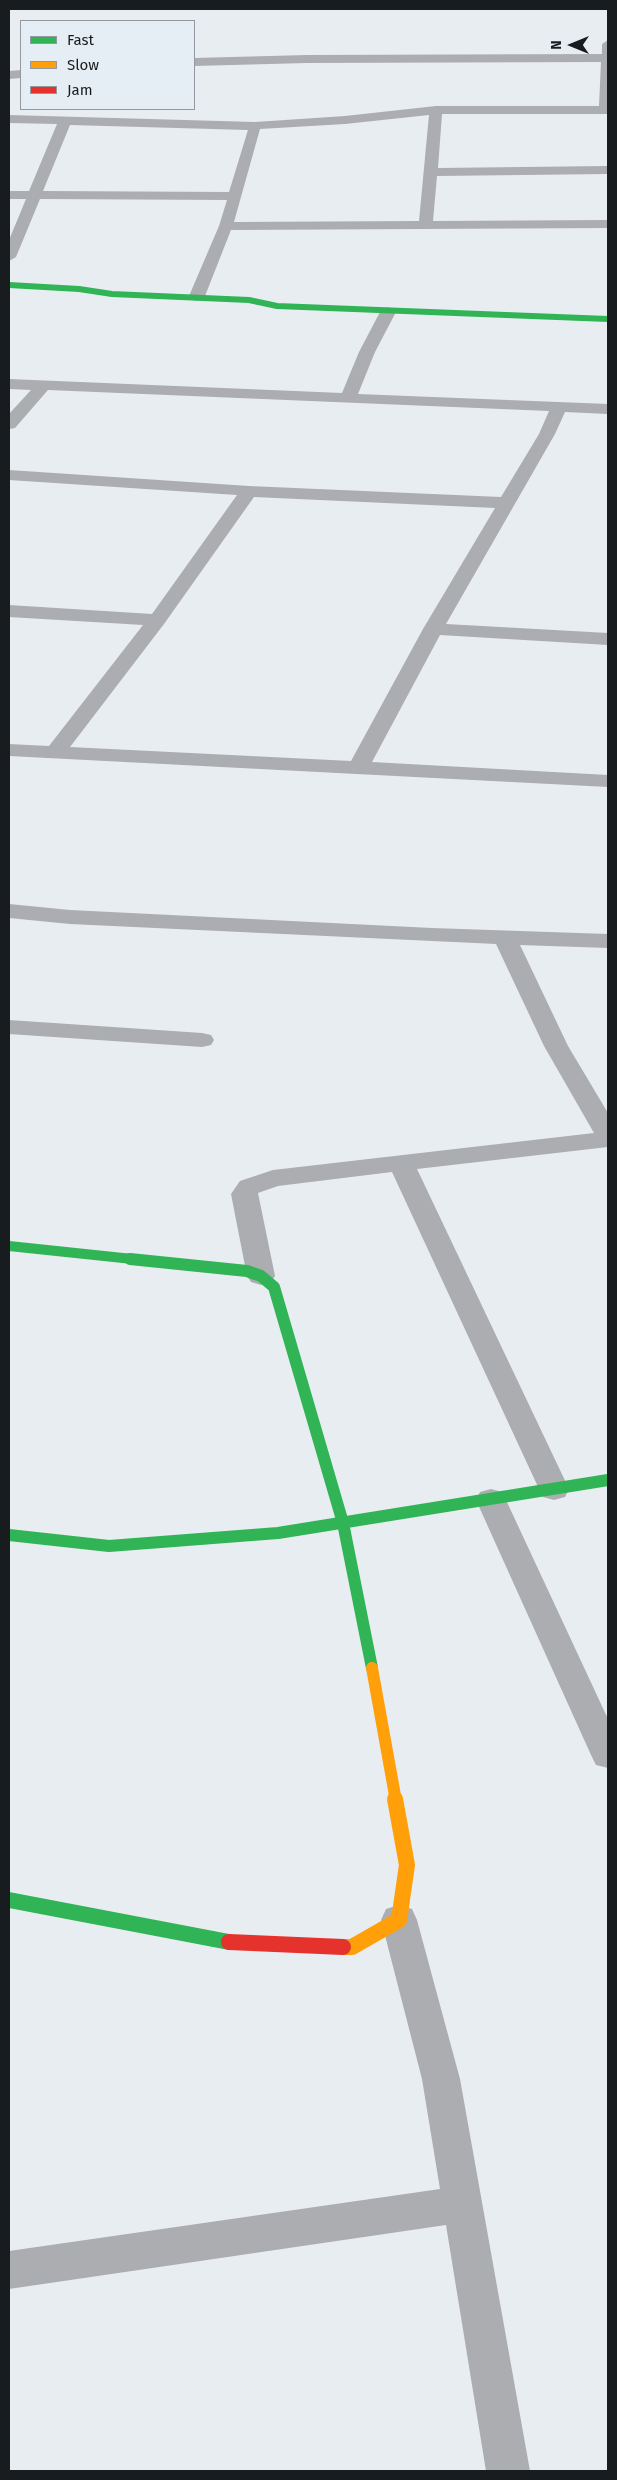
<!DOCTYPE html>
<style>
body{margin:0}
#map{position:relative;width:617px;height:2480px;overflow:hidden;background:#e8edf2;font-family:"Fira Sans",sans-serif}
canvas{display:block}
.frame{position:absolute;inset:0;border:10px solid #191c1f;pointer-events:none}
.legend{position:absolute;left:20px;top:20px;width:175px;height:90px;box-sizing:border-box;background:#e5edf5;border:1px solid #93999f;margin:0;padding:6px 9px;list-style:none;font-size:15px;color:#191c1f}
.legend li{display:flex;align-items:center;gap:10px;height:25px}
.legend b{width:25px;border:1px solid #93999f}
.north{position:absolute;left:547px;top:20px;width:50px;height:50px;-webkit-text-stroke:4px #e5edf5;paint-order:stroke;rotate:270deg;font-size:14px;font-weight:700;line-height:20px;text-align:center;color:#191c1f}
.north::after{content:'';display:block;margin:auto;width:18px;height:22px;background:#191c1f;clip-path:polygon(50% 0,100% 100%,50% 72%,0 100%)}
</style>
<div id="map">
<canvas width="617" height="2480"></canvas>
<div class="frame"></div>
<ul class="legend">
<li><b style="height:6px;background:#30b455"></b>Fast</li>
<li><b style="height:6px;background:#ff9f0a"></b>Slow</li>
<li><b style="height:6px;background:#e5322d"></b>Jam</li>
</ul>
<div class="north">N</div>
</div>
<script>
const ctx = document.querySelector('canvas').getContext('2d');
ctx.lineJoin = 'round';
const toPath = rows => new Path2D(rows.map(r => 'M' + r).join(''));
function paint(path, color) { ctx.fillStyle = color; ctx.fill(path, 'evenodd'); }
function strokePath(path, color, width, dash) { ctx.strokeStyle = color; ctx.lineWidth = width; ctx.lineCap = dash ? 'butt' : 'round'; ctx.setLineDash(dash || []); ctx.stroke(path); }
const street = toPath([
 [608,40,608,114,442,114,438,168,608,166,608,174,437,176,433,221,608,220,608,228,231,230,205,296,197,301,189,296,219,226,227,200,40,199,16,257,9,261,9,240,26,199,9,199,9,191,29,191,57,124,9,123,9,115,255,122,345,116,436,106,599,106,601,62,307,63,194,66,194,58,307,55,602,54,602,44,608,40],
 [429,115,419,221,234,222,260,129,345,124,429,115],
 [70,125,248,130,229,192,43,191,70,125],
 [21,70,21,78,9,79,9,71,21,70],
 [388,307,396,312,375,352,358,394,608,404,608,414,565,412,555,434,446,624,608,633,608,645,440,635,372,762,608,775,608,787,9,756,9,744,49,746,143,625,9,617,9,605,152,614,237,495,9,480,9,470,249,486,501,497,539,434,549,411,48,390,15,428,9,429,9,414,31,390,9,389,9,379,342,393,359,352,380,312,388,307],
 [254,497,495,508,423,629,351,761,70,747,164,624,254,497],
 [9,904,70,910,432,928,608,934,608,948,520,945,568,1046,608,1113,608,1147,417,1169,569,1489,565,1497,554,1500,543,1497,539,1489,392,1172,278,1186,258,1193,275,1276,271,1282,261,1285,251,1282,247,1276,231,1194,240,1181,273,1170,594,1133,544,1046,496,944,70,924,9,918,9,904],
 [9,1020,202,1033,211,1035,214,1040,211,1045,202,1047,9,1034,9,1020],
 [491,1489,502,1492,506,1500,608,1719,608,1768,596,1765,591,1755,476,1500,480,1492,491,1489],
 [399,1905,412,1909,417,1920,460,2079,530,2471,486,2471,446,2225,9,2289,9,2251,440,2189,422,2079,381,1920,386,1909,399,1905]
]);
const fastFar3 = toPath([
 [9,285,79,289,112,294,249,300,277,306,608,319]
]);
const fastFar2 = toPath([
 [9,1246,142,1260]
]);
const fastFar1 = toPath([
 [130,1259,247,1271,261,1276,274,1287,343,1523,372,1668],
 [9,1535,109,1546,278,1533,608,1480]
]);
const fast = toPath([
 [9,1900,229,1942]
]);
const slowFar1 = toPath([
 [372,1668,396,1801]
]);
const slow = toPath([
 [343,1947,352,1947,399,1920,407,1865,395,1799]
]);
const jam = toPath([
 [229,1942,343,1947]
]);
paint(street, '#acadb0');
strokePath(fastFar3, '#30b455', 6);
strokePath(fastFar2, '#30b455', 10);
strokePath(fastFar1, '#30b455', 12);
strokePath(fast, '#30b455', 16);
strokePath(slowFar1, '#ff9f0a', 12);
strokePath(slow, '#ff9f0a', 16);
strokePath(jam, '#e5322d', 16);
</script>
